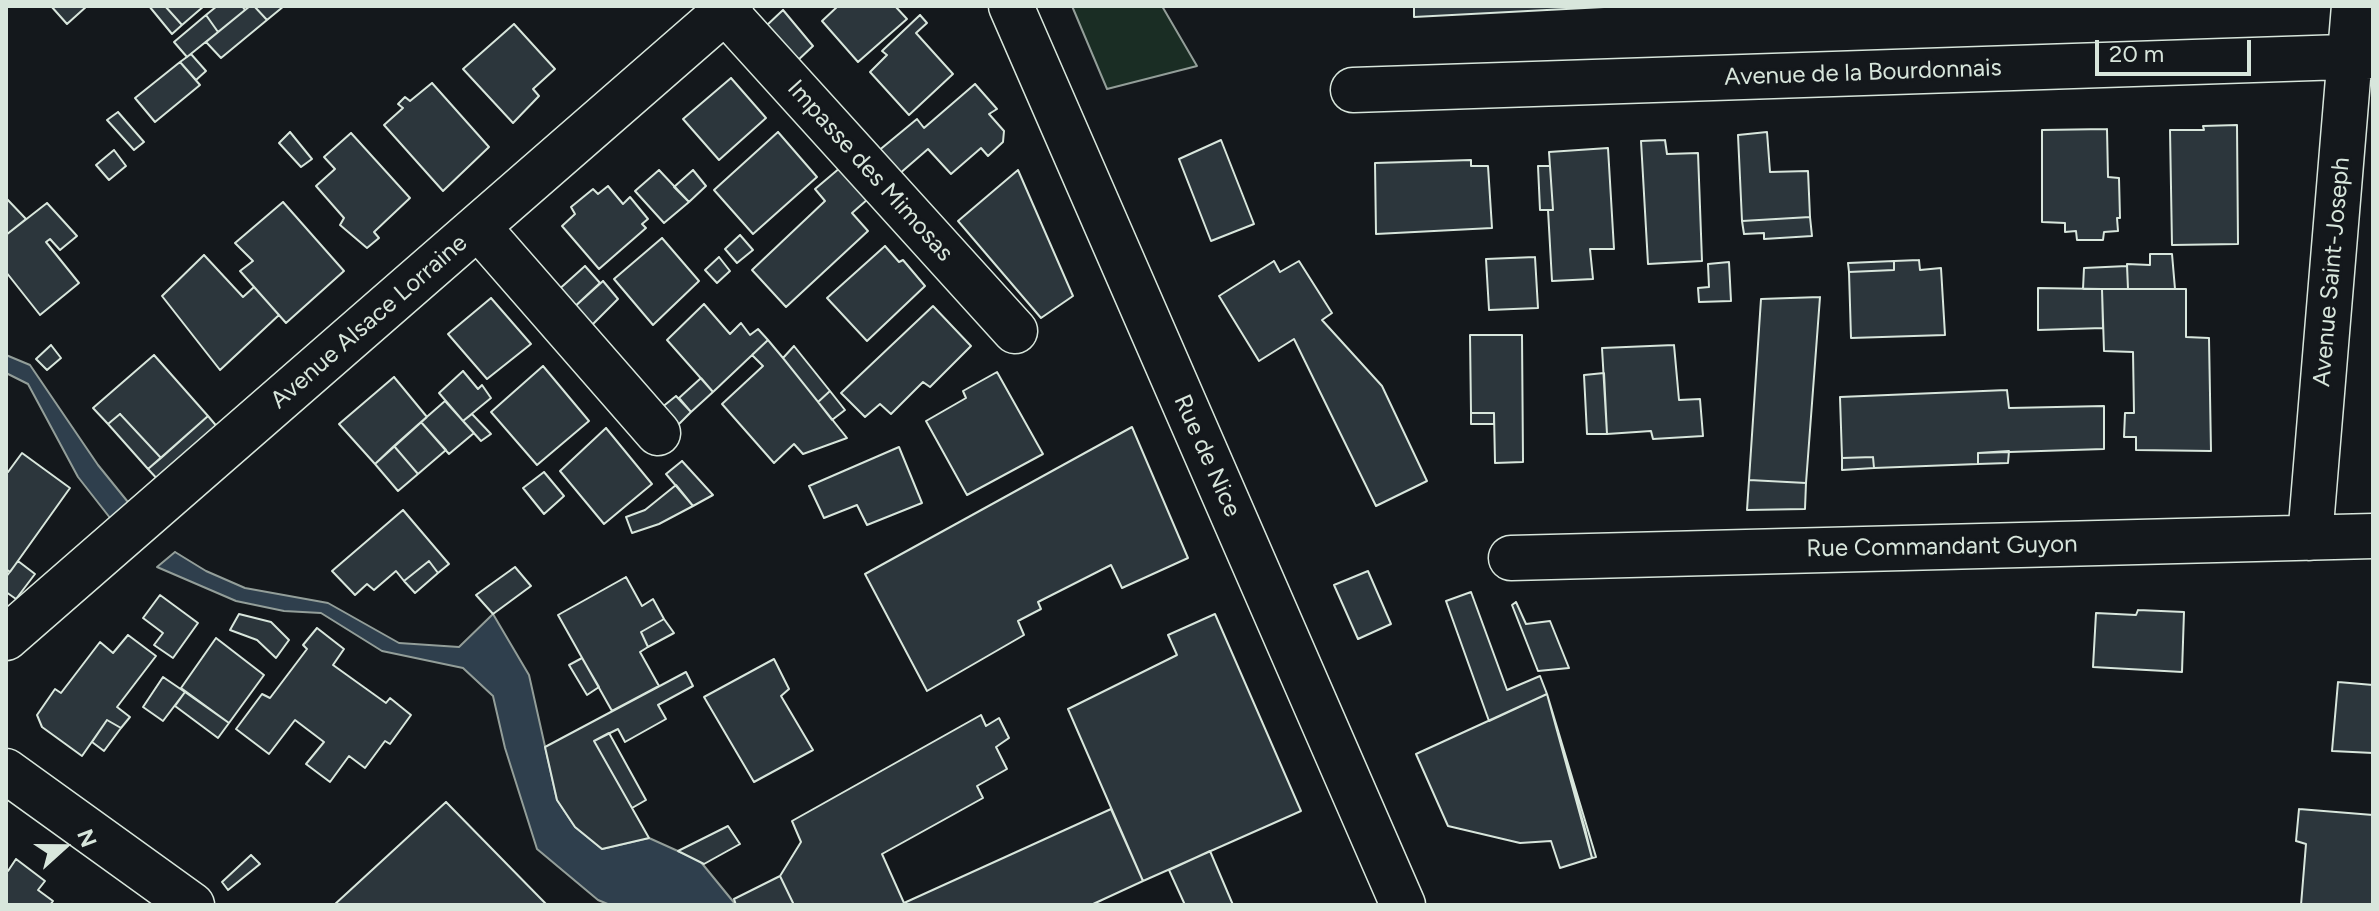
<!DOCTYPE html>
<style>
body{margin:0}
#map{position:relative;width:2379px;height:911px;overflow:hidden;background:#14181c;font-family:Figtree,sans-serif}
canvas{display:block}
.frame{position:absolute;inset:0;border:8px solid #d8e6dc;pointer-events:none}
.north{position:absolute;left:24px;top:807px;width:80px;height:80px;-webkit-text-stroke:6px #14181c;paint-order:stroke;rotate:69deg;font-size:22px;font-weight:700;line-height:32px;text-align:center;color:#d8e6dc}
.north::after{content:'';display:block;margin:auto;width:28px;height:36px;background:#d8e6dc;clip-path:polygon(50% 0,100% 100%,50% 72%,0 100%)}
.scale{position:absolute;left:2095px;top:40px;width:156px;height:36px;box-sizing:border-box;border:4px solid #d8e6dc;border-top:0;padding-left:10px;font-size:24px;line-height:28px;white-space:nowrap;color:#d8e6dc;-webkit-text-stroke:6px #14181c;paint-order:stroke}
</style>
<div id="map">
<canvas width="2379" height="911"></canvas>
<div class="frame"></div>
<div class="north">N</div>
<div class="scale">20 m</div>
</div>
<script>
const ctx = document.querySelector('canvas').getContext('2d');
ctx.lineJoin = 'round';
function paint(path, color) { ctx.fillStyle = color; ctx.fill(path, 'evenodd'); }
const toPath = rows => new Path2D(rows.map(r => 'M' + r).join(''));
function strokePath(path, color, width, dash) { ctx.strokeStyle = color; ctx.lineWidth = width; ctx.lineCap = dash ? 'butt' : 'round'; ctx.setLineDash(dash || []); ctx.stroke(path); }
function drawText(font, color, halo, rows, align = 'center') {
  ctx.font = font + ' Figtree,sans-serif'; ctx.lineWidth = 6; ctx.setLineDash([]); ctx.textBaseline = 'middle'; ctx.strokeStyle = halo; ctx.fillStyle = color; for (const [text, x, y, turn = 0] of rows) {
    ctx.save(); ctx.translate(x, y); ctx.rotate((+turn || 0) * Math.PI / 180); ctx.textAlign = isNaN(turn) ? turn : align; if (halo) ctx.strokeText(text, 0, 0); ctx.fillText(text, 0, 0); ctx.restore();
  }
}
const green = toPath([
 [1072,6,1162,6,1197,66,1107,89,1072,6]
]);
const water = toPath([
 [6,355,30,365,98,465,132,507,114,523,78,477,28,384,6,373,6,355],
 [175,552,206,571,245,588,328,603,399,643,459,647,493,614,529,675,557,800,575,827,602,849,649,838,700,861,736,905,610,905,598,900,537,849,505,748,493,696,463,668,382,651,321,613,284,611,236,601,157,567,175,552]
]);
const building = toPath([
 [51,6,87,6,67,24,51,6],
 [149,6,165,6,182,25,172,34,149,6],
 [165,6,204,6,182,25,165,6],
 [217,6,242,6,245,10,218,32,206,15,217,6],
 [250,6,254,6,267,20,221,58,206,42,250,6],
 [254,6,284,6,267,20,254,6],
 [838,6,895,6,907,19,858,62,822,21,838,6],
 [1414,6,1623,6,1414,17,1414,6],
 [783,10,813,46,796,62,766,26,783,10],
 [206,15,218,32,187,57,174,42,206,15],
 [920,15,927,23,916,33,953,74,909,115,870,72,887,55,882,51,920,15],
 [514,24,555,69,533,89,539,96,513,123,463,69,514,24],
 [191,54,206,71,196,80,180,62,191,54],
 [180,62,200,85,155,122,135,98,180,62],
 [731,78,766,118,719,160,683,119,731,78],
 [432,83,489,147,443,191,384,125,403,108,398,104,405,97,410,101,432,83],
 [975,84,997,109,989,114,1004,131,1003,142,988,156,981,148,951,174,928,149,898,175,877,152,917,119,924,128,975,84],
 [118,112,144,142,134,150,107,120,118,112],
 [2237,125,2238,244,2172,245,2170,130,2204,130,2203,126,2237,125],
 [2107,129,2108,177,2119,178,2120,218,2117,218,2118,231,2104,232,2103,240,2077,240,2076,231,2065,232,2065,223,2042,222,2042,130,2107,129],
 [290,132,312,159,301,167,279,143,290,132],
 [778,132,817,177,753,234,714,190,778,132],
 [1767,132,1770,172,1808,171,1810,217,1742,221,1738,135,1767,132],
 [351,133,410,198,374,232,379,238,367,248,340,225,344,218,316,186,335,169,324,157,351,133],
 [1221,140,1254,224,1211,241,1179,159,1221,140],
 [1665,140,1667,154,1698,153,1702,261,1648,264,1641,141,1665,140],
 [1608,148,1614,249,1590,249,1593,279,1552,281,1548,210,1553,210,1549,152,1608,148],
 [114,150,126,166,109,180,96,165,114,150],
 [1471,160,1471,166,1488,166,1492,228,1376,234,1375,163,1471,160],
 [1538,166,1550,166,1553,210,1540,210,1538,166],
 [841,167,868,199,852,213,868,231,786,307,752,270,825,201,815,189,841,167],
 [659,170,689,202,664,223,635,191,659,170],
 [693,170,706,186,689,202,674,187,693,170],
 [1018,170,1073,296,1041,318,958,221,1018,170],
 [608,186,623,204,630,197,648,219,642,224,646,228,599,269,562,226,575,214,571,207,593,189,598,194,608,186],
 [6,198,26,219,6,235,6,198],
 [283,202,344,271,286,323,240,271,253,261,235,243,283,202],
 [47,203,77,236,60,250,50,239,46,242,79,283,40,315,6,272,6,235,47,203],
 [1810,217,1812,236,1764,239,1764,233,1744,234,1742,221,1810,217],
 [740,235,753,250,737,263,725,249,740,235],
 [662,238,699,281,653,325,614,279,662,238],
 [885,246,899,262,903,260,925,286,867,341,827,298,885,246],
 [2150,254,2172,254,2175,289,2128,289,2127,264,2150,265,2150,254],
 [204,255,243,297,254,287,279,315,220,370,162,296,204,255],
 [719,257,730,271,717,283,705,270,719,257],
 [1535,257,1538,308,1489,310,1486,259,1535,257],
 [1919,260,1920,270,1941,268,1945,335,1851,338,1849,272,1894,270,1894,261,1919,260],
 [1274,261,1280,272,1299,261,1332,313,1322,320,1382,386,1427,481,1376,506,1294,339,1259,361,1219,296,1274,261],
 [1894,261,1894,270,1849,272,1848,263,1894,261],
 [1729,262,1731,301,1699,302,1698,288,1709,287,1708,264,1729,262],
 [585,266,600,283,571,310,556,292,585,266],
 [2127,266,2128,289,2083,289,2084,268,2127,266],
 [603,281,618,299,589,328,571,310,603,281],
 [2038,288,2102,289,2103,328,2038,330,2038,288],
 [2102,289,2186,289,2186,337,2209,338,2211,451,2136,450,2136,437,2124,437,2125,413,2134,413,2133,352,2104,351,2102,289],
 [1820,297,1806,483,1749,480,1761,299,1820,297],
 [491,298,531,344,487,379,448,334,491,298],
 [704,304,730,334,741,323,750,335,758,329,768,340,713,392,667,340,704,304],
 [933,306,971,346,930,387,923,382,891,414,880,404,865,417,841,393,933,306],
 [1470,335,1522,335,1523,462,1495,463,1494,413,1471,413,1470,335],
 [768,340,783,358,847,438,803,454,794,444,774,463,722,404,763,366,752,355,768,340],
 [51,345,61,358,47,370,36,359,51,345],
 [1674,345,1679,400,1700,399,1703,436,1653,439,1651,431,1607,434,1602,348,1674,345],
 [794,346,830,391,818,402,783,358,794,346],
 [154,355,208,416,161,458,120,414,108,424,93,408,154,355],
 [543,366,589,421,537,465,491,412,543,366],
 [463,371,478,389,482,385,491,398,463,421,439,393,463,371],
 [997,372,1043,454,967,495,926,421,966,398,963,391,997,372],
 [1604,373,1607,434,1587,434,1584,375,1604,373],
 [394,377,427,417,375,464,339,424,394,377],
 [701,378,713,392,691,412,679,398,701,378],
 [2007,390,2009,408,2104,406,2104,449,1978,453,1978,464,1874,468,1873,457,1842,458,1840,397,2007,390],
 [830,391,845,410,832,420,818,402,830,391],
 [676,396,691,412,677,426,661,408,676,396],
 [445,401,474,433,449,454,421,422,445,401],
 [1471,413,1494,413,1494,424,1471,424,1471,413],
 [120,414,161,458,148,469,108,424,120,414],
 [472,414,491,434,481,441,463,421,472,414],
 [208,416,219,429,160,482,148,469,208,416],
 [421,422,446,450,418,474,394,446,421,422],
 [1132,427,1188,558,1122,588,1111,565,1038,602,1041,609,1018,621,1024,635,927,691,865,574,1132,427],
 [606,428,652,484,604,524,560,471,606,428],
 [394,446,418,474,398,491,375,464,394,446],
 [899,447,922,503,867,525,857,505,824,518,809,486,899,447],
 [2009,451,2008,463,1978,464,1978,453,2009,451],
 [22,453,70,488,10,572,6,569,6,470,8,472,22,453],
 [1873,457,1874,468,1842,470,1842,458,1873,457],
 [682,461,713,495,693,506,666,474,682,461],
 [544,472,564,496,544,514,523,488,544,472],
 [1749,480,1806,483,1805,509,1747,510,1749,480],
 [676,485,693,506,659,524,632,533,626,517,645,510,676,485],
 [403,510,449,564,438,573,429,561,404,581,396,571,374,590,367,584,355,595,332,571,403,510],
 [18,561,35,574,16,599,6,592,6,577,18,561],
 [429,561,438,573,415,593,404,581,429,561],
 [515,567,531,586,493,614,476,595,515,567],
 [1368,571,1391,624,1358,639,1334,585,1368,571],
 [626,577,642,606,653,599,664,619,641,632,648,647,640,652,659,686,612,711,558,615,626,577],
 [1471,592,1507,690,1540,676,1547,694,1489,721,1446,601,1471,592],
 [160,595,198,623,173,658,154,645,163,633,143,618,160,595],
 [1516,602,1526,624,1550,621,1569,668,1538,671,1512,605,1516,602],
 [2138,610,2184,612,2182,672,2093,667,2096,613,2136,615,2138,610],
 [239,614,271,622,289,640,276,658,257,640,230,630,239,614],
 [1215,614,1301,811,1143,881,1068,709,1177,655,1168,635,1215,614],
 [664,619,674,633,648,647,641,632,664,619],
 [317,628,344,649,333,665,386,703,390,698,411,715,390,744,385,741,365,768,349,756,330,782,306,764,324,742,295,720,269,754,236,729,262,694,270,698,307,649,303,645,317,628],
 [128,635,156,656,117,707,130,717,121,728,107,720,82,756,42,727,37,715,55,689,61,693,100,642,113,653,128,635],
 [216,638,264,675,229,723,181,688,216,638],
 [582,658,599,687,587,695,569,665,582,658],
 [774,659,789,689,781,696,813,750,754,782,704,697,774,659],
 [686,672,693,686,658,705,666,719,625,742,618,729,594,741,649,838,602,849,575,827,557,800,545,747,686,672],
 [163,677,185,692,163,721,143,707,163,677],
 [2338,682,2373,685,2373,753,2332,751,2338,682],
 [185,692,229,723,218,738,175,706,185,692],
 [1547,694,1592,858,1560,868,1551,841,1520,843,1448,826,1416,754,1547,694],
 [1547,694,1596,857,1592,858,1585,829,1547,694],
 [981,715,986,726,999,718,1009,738,996,747,1007,769,977,786,983,798,882,854,904,903,1111,809,1143,881,1091,905,794,905,780,876,801,842,792,821,981,715],
 [107,720,121,728,104,751,92,742,107,720],
 [609,733,646,800,632,808,594,741,609,733],
 [446,802,547,905,334,905,446,802],
 [2299,809,2373,815,2373,905,2301,905,2306,844,2296,841,2299,809],
 [728,826,740,844,704,864,678,851,728,826],
 [1210,851,1233,905,1185,905,1169,870,1210,851],
 [251,855,260,864,228,890,222,882,251,855],
 [16,859,45,881,38,890,53,901,50,905,6,905,6,870,8,871,16,859],
 [780,876,794,905,736,905,734,899,780,876]
]);
const minor = toPath([
 [725,11,1015,331],
 [1353,90,2373,56],
 [478,227,658,433],
 [2310,538,2354,6],
 [1511,558,2373,536],
 [6,638,731,6],
 [6,771,192,905]
]);
const tertiary = toPath([
 [1011,6,1403,905]
]);
const streetNames = [
 ["Avenue de la Bourdonnais",1863,73,-2],
 ["Impasse des Mimosas",870,171,48],
 ["Avenue Saint-Joseph",2332,272,-85],
 ["Avenue Alsace Lorraine",369,322,-41],
 ["Rue de Nice",1207,456,66],
 ["Rue Commandant Guyon",1942,547,-1]
];
paint(green, '#1a2d24');
strokePath(green, '#939e99', 2);
paint(water, '#2f3f4d');
strokePath(water, '#939e99', 2);
paint(building, '#2c363c');
strokePath(building, '#d8e6dc', 2);
strokePath(minor, '#d8e6dc', 47);
strokePath(tertiary, '#d8e6dc', 47);
strokePath(minor, '#14181c', 44);
strokePath(tertiary, '#14181c', 44);
drawText('24px', '#d8e6dc', '#14181c', streetNames);
</script>
